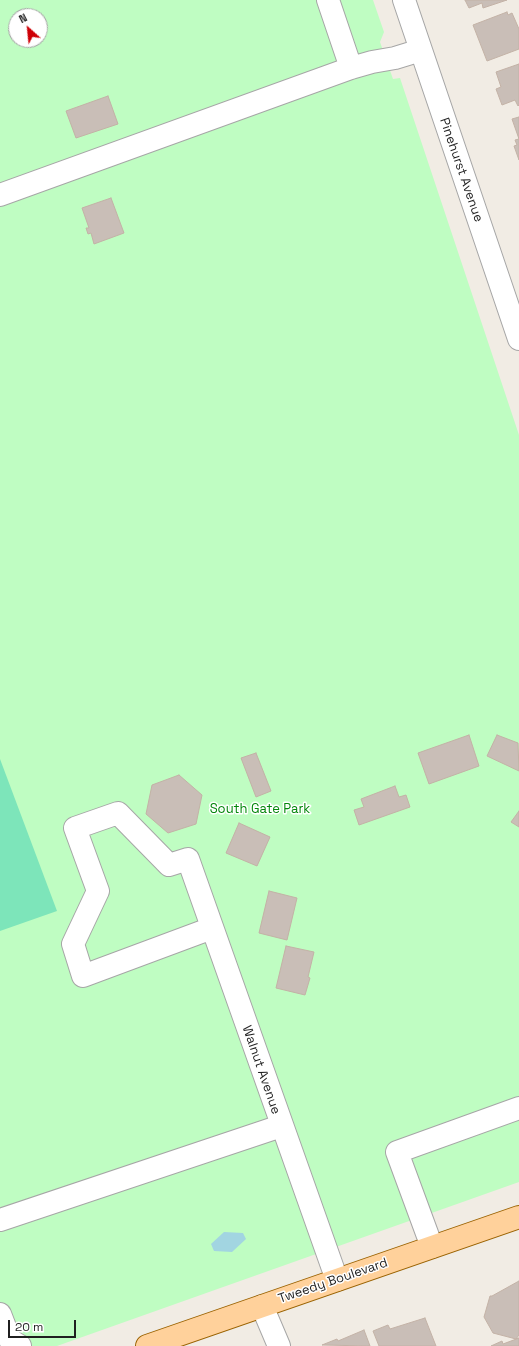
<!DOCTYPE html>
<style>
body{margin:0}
#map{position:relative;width:519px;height:1346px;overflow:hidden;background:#f1ece4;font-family:"Space Grotesk",sans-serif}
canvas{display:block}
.north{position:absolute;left:8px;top:8px;width:40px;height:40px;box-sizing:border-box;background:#fff;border:1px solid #a5a5a5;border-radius:50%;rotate:333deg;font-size:11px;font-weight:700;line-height:16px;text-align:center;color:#1f1f1f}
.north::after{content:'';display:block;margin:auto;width:14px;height:18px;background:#ce0006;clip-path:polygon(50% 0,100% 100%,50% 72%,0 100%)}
.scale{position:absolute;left:8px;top:1320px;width:68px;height:18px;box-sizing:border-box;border:2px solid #1f1f1f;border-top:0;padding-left:5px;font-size:12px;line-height:14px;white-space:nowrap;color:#1f1f1f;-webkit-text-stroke:3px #fff;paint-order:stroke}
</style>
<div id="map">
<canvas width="519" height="1346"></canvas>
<div class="north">N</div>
<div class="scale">20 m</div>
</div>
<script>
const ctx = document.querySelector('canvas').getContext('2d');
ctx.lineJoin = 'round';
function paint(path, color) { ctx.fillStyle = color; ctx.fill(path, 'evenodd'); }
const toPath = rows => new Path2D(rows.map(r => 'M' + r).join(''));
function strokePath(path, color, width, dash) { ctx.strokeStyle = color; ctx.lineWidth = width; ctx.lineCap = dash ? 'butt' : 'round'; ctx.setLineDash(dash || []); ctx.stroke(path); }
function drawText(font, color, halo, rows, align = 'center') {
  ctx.font = font + ' "Space Grotesk",sans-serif'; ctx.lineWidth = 3; ctx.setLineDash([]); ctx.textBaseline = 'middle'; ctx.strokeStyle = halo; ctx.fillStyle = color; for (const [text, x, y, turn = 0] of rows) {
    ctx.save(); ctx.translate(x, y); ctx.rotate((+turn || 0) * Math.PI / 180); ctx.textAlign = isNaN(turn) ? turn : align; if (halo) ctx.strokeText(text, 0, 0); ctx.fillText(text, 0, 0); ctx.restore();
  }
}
const park = toPath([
 [0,0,373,0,384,32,380,42,393,79,400,78,519,435,519,1182,57,1346,0,1346],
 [16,16,40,16,40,40,16,40]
]);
const pitch = toPath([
 [0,759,57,911,0,931]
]);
const water = toPath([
 [224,1232,243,1233,246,1239,232,1252,214,1251,211,1244]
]);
const building = toPath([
 [465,0,507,0,483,8,482,3,469,8,465,0],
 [507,12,508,15,512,13,519,29,519,49,487,61,473,25,507,12],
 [519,64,519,105,518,106,515,100,502,105,496,89,501,87,496,72,519,64],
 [108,96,118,124,76,138,66,111,108,96],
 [519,117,519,160,514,146,517,145,515,140,519,139,512,119,519,117],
 [111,198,124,233,94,244,91,233,88,234,86,228,89,228,82,208,111,198],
 [469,735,479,766,429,784,418,753,469,735],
 [497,735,518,743,519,771,487,756,497,735],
 [256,753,271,791,256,797,241,758,256,753],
 [179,775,202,795,196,824,168,833,146,814,152,785,179,775],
 [395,786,399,797,406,795,410,807,359,825,354,810,364,807,361,799,395,786],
 [519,811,519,827,511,822,519,811],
 [239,823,270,837,257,866,226,853,239,823],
 [269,891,297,898,287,940,259,933,269,891],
 [286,946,314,952,308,977,310,978,305,995,276,988,286,946],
 [519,1281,519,1335,516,1339,493,1333,484,1317,490,1296,492,1296,519,1281],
 [425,1318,436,1346,379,1346,373,1331,388,1325,390,1329,425,1318],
 [364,1330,370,1346,322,1345,337,1339,338,1341,364,1330],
 [519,1338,519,1346,491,1346,502,1341,503,1344,519,1338]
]);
const minor = toPath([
 [328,0,351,68],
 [404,0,519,339],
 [0,195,351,68,372,62,395,58,421,50],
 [212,928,83,976,73,944,98,891,75,828,118,813,169,865,188,859,337,1280],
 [0,1220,281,1126],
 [432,1247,397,1152,519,1108],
 [262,1306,279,1346],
 [0,1314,10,1340,20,1346]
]);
const major = toPath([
 [147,1346,519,1217]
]);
const streetNames = [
 ["Pinehurst Avenue",461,170,71],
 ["Walnut Avenue",261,1070,71],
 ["Tweedy Boulevard",333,1281,-19]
];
const parkNames = [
 ["South Gate Park",260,809]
];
paint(park, '#bffdc2');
paint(pitch, '#7de5ba');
paint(water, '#a2d5e1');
paint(building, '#c9beb7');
strokePath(building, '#c3b2a6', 1);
strokePath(minor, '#a6a6a6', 24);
strokePath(major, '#9a6200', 24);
strokePath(minor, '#fff', 22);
strokePath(major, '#ffd19b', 22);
drawText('13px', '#1f1f1f', '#fff', streetNames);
drawText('13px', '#03870a', '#fff', parkNames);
</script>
